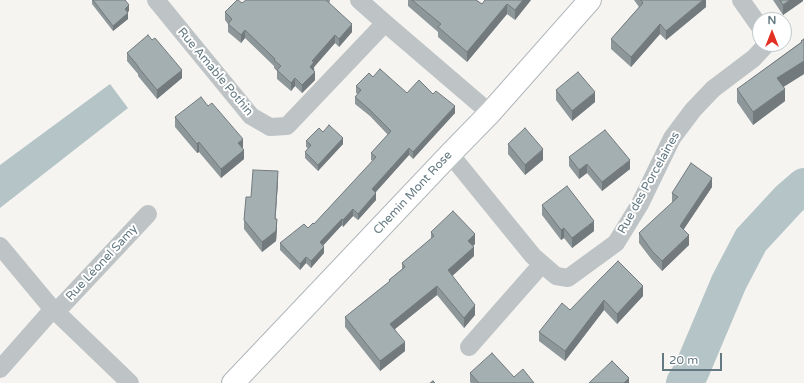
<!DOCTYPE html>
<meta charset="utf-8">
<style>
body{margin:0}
#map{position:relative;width:804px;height:383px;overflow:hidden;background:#f5f4f1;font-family:"Varela Round",sans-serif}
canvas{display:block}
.north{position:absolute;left:752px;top:12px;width:40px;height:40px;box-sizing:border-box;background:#fff;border:1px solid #c1c9cd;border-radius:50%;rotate:0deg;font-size:11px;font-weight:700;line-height:16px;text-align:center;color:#647982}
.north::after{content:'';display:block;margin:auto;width:14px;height:18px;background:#e23123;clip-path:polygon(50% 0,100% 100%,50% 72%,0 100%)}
.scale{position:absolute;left:662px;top:353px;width:60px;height:18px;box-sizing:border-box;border:2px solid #647982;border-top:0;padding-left:5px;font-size:12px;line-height:14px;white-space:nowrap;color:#647982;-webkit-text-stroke:3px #fff;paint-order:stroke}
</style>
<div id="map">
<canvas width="804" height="383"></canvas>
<div class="north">N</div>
<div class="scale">20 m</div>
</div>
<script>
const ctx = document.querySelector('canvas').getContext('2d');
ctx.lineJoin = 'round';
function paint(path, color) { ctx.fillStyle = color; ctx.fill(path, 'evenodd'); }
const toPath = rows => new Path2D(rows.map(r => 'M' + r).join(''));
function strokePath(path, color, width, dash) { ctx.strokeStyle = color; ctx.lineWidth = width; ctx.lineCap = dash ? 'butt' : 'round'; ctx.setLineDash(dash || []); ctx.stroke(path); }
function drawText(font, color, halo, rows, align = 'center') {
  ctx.font = font + ' "Varela Round",sans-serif'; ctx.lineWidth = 4; ctx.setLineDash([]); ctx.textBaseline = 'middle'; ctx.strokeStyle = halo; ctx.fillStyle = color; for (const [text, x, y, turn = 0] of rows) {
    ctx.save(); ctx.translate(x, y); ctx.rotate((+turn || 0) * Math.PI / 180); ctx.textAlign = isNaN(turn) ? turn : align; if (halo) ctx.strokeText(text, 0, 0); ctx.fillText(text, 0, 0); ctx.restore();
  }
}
const water = toPath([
 [110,84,128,108,0,208,0,165]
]);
const river = toPath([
 [684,383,691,372,729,282,751,240,789,199,804,186]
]);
const street = toPath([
 [156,0,251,116,270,127,287,126,385,23],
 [359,0,385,23,490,113],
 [741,0,760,27],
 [450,154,533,256,556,276,568,278,616,243,640,204,672,138,693,110,713,89,754,58,765,46,765,44],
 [0,246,50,306,130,383],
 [56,312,148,214],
 [469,347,542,264],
 [0,369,53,309]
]);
const secondary = toPath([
 [233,383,450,154,490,113,590,0]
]);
const wall = toPath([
 [92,0,125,0,129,11,127,12,128,19,113,31,92,4],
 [330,0,330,1,329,3,352,32,339,47,335,43,314,67,315,80,302,93,295,86,291,91,277,79,277,71,274,68,274,66,245,38,241,43,228,32,228,24,225,20,225,12,242,3],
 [408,0,476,0,482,4,531,0,515,20,507,14,467,62,438,37,438,32,408,6],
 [634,0,706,0,706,7,666,40,660,34,631,67,611,49,611,39,639,7],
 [773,0,803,0,803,1,783,15],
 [804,39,804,74,783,87,785,101,753,125,737,102,737,89,801,42,801,41],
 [127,53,182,78,157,99,138,76,138,74,127,61],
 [373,77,407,93,455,113,413,159,409,155,376,192,376,200,358,220,353,216,343,227,342,225,323,245,324,253,311,268,306,263,300,270,280,250,280,243,314,224,373,161,371,160,371,153,388,135,370,116,355,104,355,97,358,94,356,93,356,86],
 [556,90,595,102,572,121,556,100],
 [208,106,243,149,244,159,221,178,199,152,197,153,175,127,175,117],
 [323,132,343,144,318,171,305,158,305,152,308,148,306,147,306,141],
 [508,144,543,160,525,175,508,154],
 [569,157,630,169,602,191,587,173,579,179,569,166],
 [278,181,275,219,277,229,276,241,262,252,244,229,244,220,251,197],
 [712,187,683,230,689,245,662,271,652,260,639,243,639,233,672,203,672,193],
 [542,205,594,231,572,248,564,238,561,240,542,215],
 [431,232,475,244,473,246,474,256,452,276,475,315,464,328,437,295,395,329,405,351,380,371,345,327,345,317,389,282,389,280,402,269,402,263,431,239],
 [643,286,643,296,617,324,604,310,565,361,539,341,539,332,570,310],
 [470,373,514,377,534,383,471,383,470,382]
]);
const shadedWall = toPath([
 [523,0,531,0,515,20,515,10],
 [703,0,706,0,706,7,666,40,666,31],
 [790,0,803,0,803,1,783,15,783,5],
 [507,4,507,14,467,62,467,52],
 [129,5,129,11,125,14,125,9],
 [128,13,128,19,113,31,113,26],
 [352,24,352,32,339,47,339,39],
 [660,24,660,34,631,67,631,57],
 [245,30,245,38,241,43,241,35],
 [335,35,335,43,314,67,314,71,310,67,312,61],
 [804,61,804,74,777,91,777,78],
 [182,70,182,78,157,99,157,90],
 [315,72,315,80,302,93,302,85],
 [295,78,295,86,291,91,291,83],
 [785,89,785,101,753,125,753,112],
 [595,92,595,102,572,121,572,111],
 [455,106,455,113,413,159,413,152],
 [343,138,343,144,318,171,318,165],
 [243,139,243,149,238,143],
 [199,142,199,152,197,153,197,144],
 [409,148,409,155,372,196,372,189],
 [543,149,543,160,525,175,525,165],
 [244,150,244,159,221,178,221,169],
 [630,160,630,169,602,191,602,182],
 [587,164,587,173,579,179,579,170],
 [278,171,278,181,275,228,275,219],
 [712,178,712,187,680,235,680,226],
 [376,193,376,200,358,220,358,214],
 [353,209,353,216,343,227,343,220],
 [277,219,277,229,276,241,262,252,262,242],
 [342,219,342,225,320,249,320,242],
 [594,221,594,231,572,248,572,238],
 [564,228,564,238,561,240,561,230],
 [475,234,475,244,468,250,468,241],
 [689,235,689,245,662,271,662,261],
 [324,247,324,253,311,268,311,261],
 [474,247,474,256,448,280,448,270],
 [306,257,306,263,300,270,300,264],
 [437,286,437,295,390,333,390,324],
 [643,286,643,296,617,324,617,314],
 [604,300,604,310,565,361,565,351],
 [475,305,475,315,464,328,464,318],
 [405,342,405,351,380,371,380,361],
 [629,378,629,383,624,383]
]);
const building = toPath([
 [93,0,125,0,129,5,125,9,128,13,113,26,93,0],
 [237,0,238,0,242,3,246,0,326,0,352,24,339,39,335,35,312,61,314,62,310,67,315,72,302,85,295,78,291,83,277,70,281,66,274,60,275,59,245,30,241,35,228,24,232,19,225,12,237,0],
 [412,0,476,0,482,4,485,0,523,0,515,10,507,4,467,52,438,27,441,24,412,0],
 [641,0,703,0,666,31,660,24,631,57,611,39,643,3,641,0],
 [780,0,790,0,783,5,780,0],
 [148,35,152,40,155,38,182,70,157,90,138,67,138,66,127,53,148,35],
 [804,39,804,61,777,78,785,89,753,112,737,89,802,42,801,41,804,39],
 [380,69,407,93,419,80,433,94,436,91,455,106,413,152,409,148,372,189,376,193,358,214,353,209,343,220,342,219,320,242,324,247,311,261,306,257,300,264,280,243,304,224,308,228,313,223,314,224,376,157,371,153,391,131,370,110,355,97,361,90,356,86,369,73,373,77,380,69],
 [578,72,595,92,572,111,556,90,578,72],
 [201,97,208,106,212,103,243,139,238,143,244,150,221,169,199,142,197,144,175,117,201,97],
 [329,125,343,138,318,165,305,152,311,145,306,141,319,128,323,132,329,125],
 [525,128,543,149,525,165,508,144,525,128],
 [605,130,630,160,602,182,587,164,579,170,569,157,605,130],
 [691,163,712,178,680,226,689,235,662,261,652,251,639,233,678,197,672,193,691,163],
 [253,170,278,171,275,219,277,219,276,231,262,242,244,220,246,197,251,197,253,170],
 [567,186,594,221,572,238,564,228,561,230,542,205,567,186],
 [453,211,475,234,468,241,474,247,448,270,475,305,464,318,437,286,390,324,405,342,380,361,345,317,390,281,389,280,405,267,402,263,434,236,431,232,453,211],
 [618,261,643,286,617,314,604,300,565,351,539,332,562,303,570,310,598,281,618,261],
 [492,353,514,377,523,369,534,383,479,383,470,373,492,353],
 [612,361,629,378,624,383,589,383,612,361],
 [433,381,435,383,430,383,433,381]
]);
const streetNames = [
 ["Rue Amable Pothin",215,72,50],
 ["Rue des Porcelaines",649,183,-61],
 ["Chemin Mont Rose",413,193,-47],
 ["Rue Léonel Samy",102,263,-47]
];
paint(water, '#b5c4c6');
strokePath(river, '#b5c4c6', 36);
strokePath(secondary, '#b0b7ba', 24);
strokePath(street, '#bec3c5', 18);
strokePath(secondary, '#fff', 22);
paint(wall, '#8d9699');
paint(shadedWall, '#737a7d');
paint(building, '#a4afb2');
strokePath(building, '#737a7d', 1);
drawText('12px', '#647982', '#fff', streetNames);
</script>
